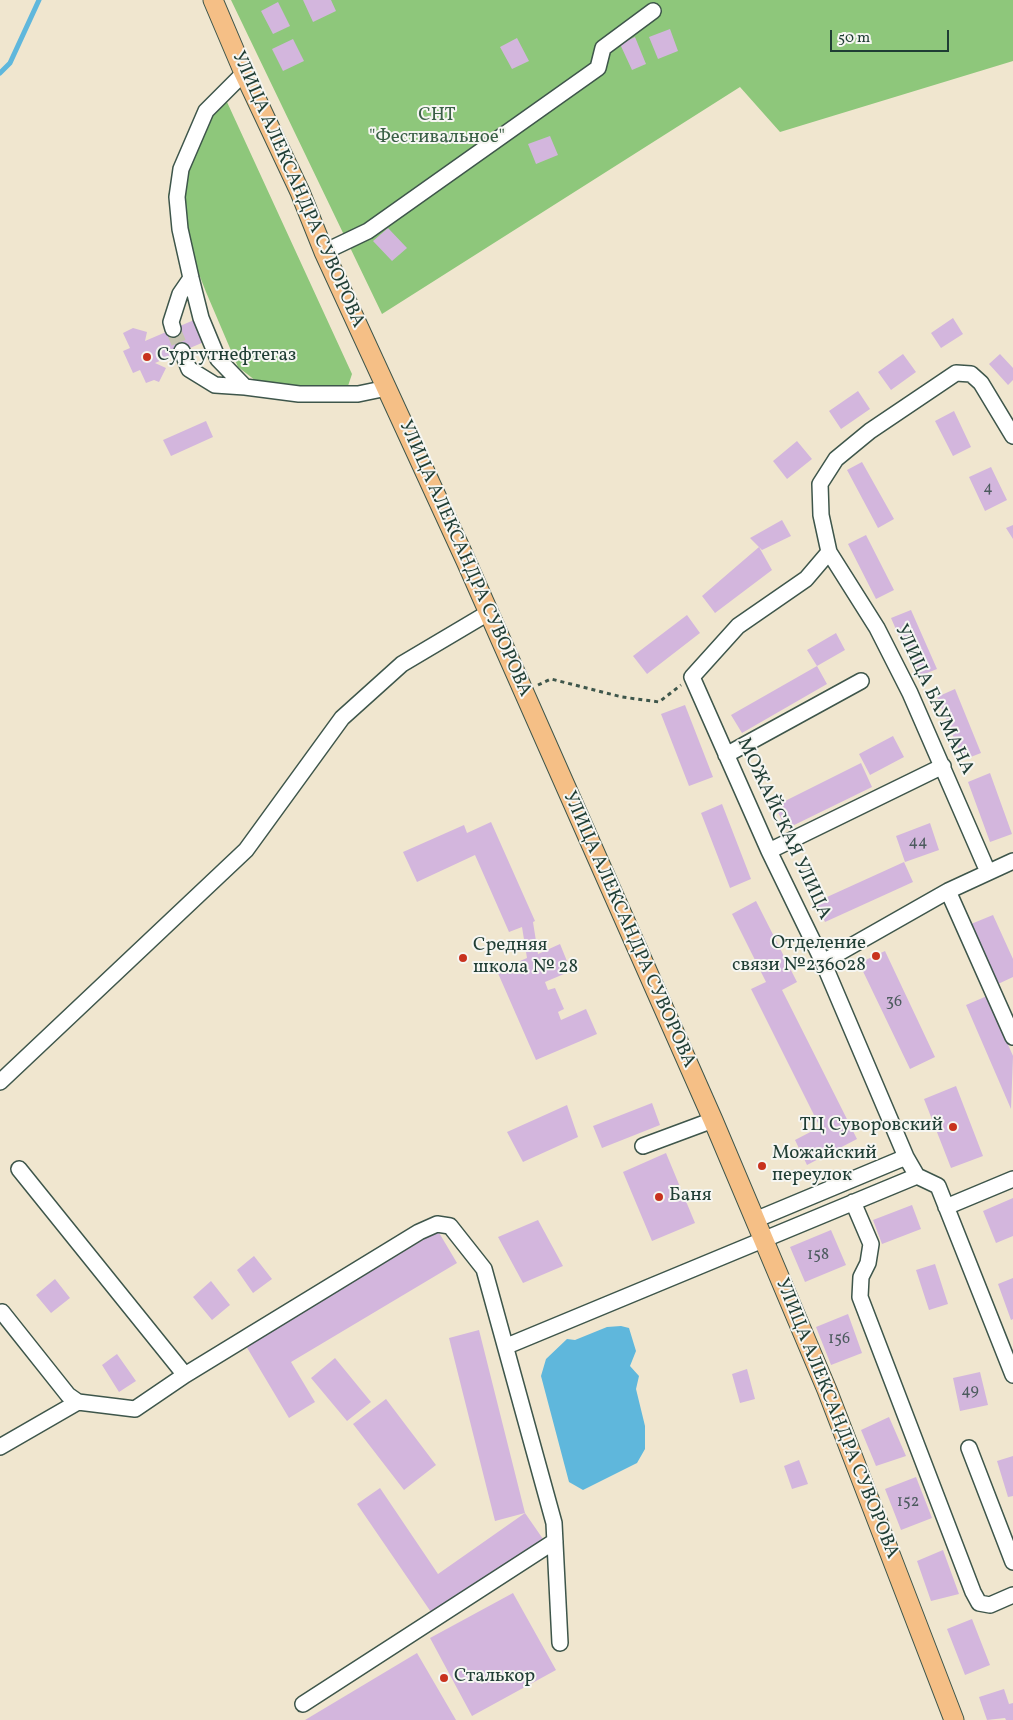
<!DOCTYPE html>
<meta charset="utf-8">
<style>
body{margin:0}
#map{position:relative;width:1013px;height:1720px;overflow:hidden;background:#f0e6cf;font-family:Vollkorn,serif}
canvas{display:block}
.scale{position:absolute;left:830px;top:30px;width:119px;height:22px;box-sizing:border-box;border:2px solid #1f3d34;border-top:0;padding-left:6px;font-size:15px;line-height:18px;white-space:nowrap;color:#1f3d34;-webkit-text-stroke:4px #f6f6f2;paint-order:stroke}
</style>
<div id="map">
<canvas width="1013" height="1720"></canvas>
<div class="scale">50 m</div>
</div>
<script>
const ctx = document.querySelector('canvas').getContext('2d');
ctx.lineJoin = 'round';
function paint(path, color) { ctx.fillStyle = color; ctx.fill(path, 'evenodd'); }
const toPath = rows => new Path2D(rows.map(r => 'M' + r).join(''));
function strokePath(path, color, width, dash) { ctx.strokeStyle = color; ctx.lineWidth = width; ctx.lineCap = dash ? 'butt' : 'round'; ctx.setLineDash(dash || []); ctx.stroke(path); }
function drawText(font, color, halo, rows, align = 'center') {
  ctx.font = font + ' Vollkorn,serif'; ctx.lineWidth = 4; ctx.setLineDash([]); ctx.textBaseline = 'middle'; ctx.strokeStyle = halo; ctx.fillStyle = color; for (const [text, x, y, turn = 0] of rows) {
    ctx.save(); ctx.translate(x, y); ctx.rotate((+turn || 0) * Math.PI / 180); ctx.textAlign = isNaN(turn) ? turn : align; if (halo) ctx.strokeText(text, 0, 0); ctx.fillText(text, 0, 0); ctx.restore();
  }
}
const green = toPath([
 [231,0,1013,0,1013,61,780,132,740,87,382,314],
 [227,102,352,374,348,386,332,389,260,384,238,367,206,292,168,195,187,150,205,116]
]);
const water = toPath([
 [621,1326,629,1328,636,1351,630,1366,639,1376,636,1389,645,1426,645,1449,637,1463,583,1490,569,1482,541,1376,546,1359,567,1339,575,1340,607,1327]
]);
const stream = toPath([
 [0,73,10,63,39,0]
]);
const building = toPath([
 [303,0,331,0,336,11,313,22],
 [278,2,290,26,273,34,261,11],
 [670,29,678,51,658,59,649,37],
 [635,37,646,64,632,70,620,44],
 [517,38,529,61,512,69,500,47],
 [293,39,304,61,283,71,272,49],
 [550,136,558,155,536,164,528,144],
 [388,228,407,248,392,261,373,241],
 [953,318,963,334,941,348,931,333],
 [194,320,204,342,155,363,166,368,159,382,154,380,146,383,140,370,133,373,123,351,130,348,123,333,133,328,147,332,145,341],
 [903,354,916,372,891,390,878,372],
 [1000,354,1013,368,1013,380,1008,385,989,364],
 [858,391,870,409,841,429,829,411],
 [954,411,971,447,953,456,935,421],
 [206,421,213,437,171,456,163,440],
 [797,441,812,459,787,479,773,461],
 [862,462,894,519,878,528,847,470],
 [991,467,1007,500,985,511,969,477],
 [782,520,791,536,762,550,750,538],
 [1013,525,1013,539,1006,528],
 [866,535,894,590,876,599,848,544],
 [759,547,772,570,715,613,702,596],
 [911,610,937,669,917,677,891,618],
 [687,615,700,633,647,674,633,656],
 [836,633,845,650,817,666,807,650],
 [817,666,827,684,742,733,731,715],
 [955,689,981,753,963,760,937,697],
 [685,705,713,777,689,786,661,714],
 [893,736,904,757,870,775,859,754],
 [861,763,872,787,786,829,775,806],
 [990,773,1012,834,990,842,968,782],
 [722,804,751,879,730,888,701,813],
 [491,822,535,921,533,922,538,954,560,944,571,971,545,982,548,990,555,988,564,1009,558,1012,561,1020,586,1009,597,1034,536,1060,497,971,527,958,522,927,509,932,475,855,417,882,403,852,464,825,467,833],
 [930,823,939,850,905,862,896,836],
 [904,862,913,882,825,922,816,902],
 [756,901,797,982,782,990,857,1139,807,1165,795,1140,820,1127,751,989,766,982,732,914],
 [993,915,1013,959,1013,977,998,984,971,924],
 [885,951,935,1057,910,1069,859,963],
 [987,996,1013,1056,1011,1109,966,1005],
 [956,1086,983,1156,951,1168,924,1099],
 [652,1103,660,1125,602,1148,593,1126],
 [567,1105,578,1137,523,1162,507,1132],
 [666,1153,695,1223,652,1241,623,1172],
 [1013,1198,1013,1236,996,1243,983,1211],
 [912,1205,921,1229,882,1244,873,1220],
 [538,1220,563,1266,523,1283,498,1237],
 [831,1230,846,1265,805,1282,790,1247],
 [438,1231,457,1263,291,1362,315,1402,289,1418,246,1346],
 [254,1256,272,1279,253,1293,237,1270],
 [935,1264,948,1304,929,1310,916,1270],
 [1013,1278,1013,1319,1011,1320,998,1284],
 [55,1279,70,1298,51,1313,36,1295],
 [211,1281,230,1305,212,1320,193,1297],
 [848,1314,862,1353,831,1365,816,1327],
 [479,1330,525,1513,495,1521,449,1338],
 [117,1354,136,1381,119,1392,102,1365],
 [335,1358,371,1402,347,1421,311,1378],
 [747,1369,755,1399,740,1403,732,1374],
 [980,1372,988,1405,960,1411,953,1378],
 [386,1399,436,1465,404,1490,353,1424],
 [889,1417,906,1456,876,1466,861,1430],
 [1013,1456,1013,1496,1008,1497,997,1461],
 [799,1460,808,1484,792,1489,784,1466],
 [916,1477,932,1518,901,1530,885,1489],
 [380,1488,438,1574,525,1513,543,1539,433,1615,357,1504],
 [943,1550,959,1594,931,1601,917,1561],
 [513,1593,556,1670,472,1716,430,1638],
 [972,1619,990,1665,965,1675,947,1629],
 [417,1653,456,1720,305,1720],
 [1004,1689,1009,1704,1013,1703,1013,1720,1006,1720,1005,1718,987,1720,979,1697]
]);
const minorTunnel = toPath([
 [173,329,182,351]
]);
const path = toPath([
 [538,685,551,679,622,697,659,702,681,685]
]);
const minor = toPath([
 [244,73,206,111,181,169,177,197,180,229,191,278,201,318,218,359,245,387,299,394,358,394,387,388],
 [324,252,368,231,598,68,603,48,653,11],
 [173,329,171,322,180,294,191,278],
 [182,351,189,369,215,385,245,387],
 [1013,436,981,383,971,374,956,373,870,431,836,459,820,484,821,515,829,552,806,579,738,626,692,677,769,851,823,962,906,1157,917,1176,938,1186,1013,1375],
 [829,552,877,628,910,693,988,872],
 [726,755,861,681],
 [769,851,943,766],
 [948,891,1013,1037],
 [823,962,948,891,1013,861],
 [0,1082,246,850,342,718,402,664,488,613],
 [643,1146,713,1120],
 [19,1169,185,1375],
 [853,1202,871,1244,868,1263,861,1277,860,1297,973,1592,979,1603,990,1605,1013,1595],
 [946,1207,1013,1179],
 [755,1220,906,1157],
 [2,1312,68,1395,78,1402,135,1409,185,1375,419,1232,437,1224,450,1226,484,1269,554,1523,560,1643],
 [507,1346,917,1176],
 [0,1447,78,1402],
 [969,1448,1013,1562],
 [303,1704,555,1541]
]);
const major = toPath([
 [213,0,244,73,300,192,324,252,466,561,713,1120,827,1390,954,1720]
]);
const markers = [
 [147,357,5,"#c8321e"],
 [876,956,5,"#c8321e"],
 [463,958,5,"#c8321e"],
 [953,1127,5,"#c8321e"],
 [762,1166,5,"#c8321e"],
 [659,1197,5,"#c8321e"],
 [444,1678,5,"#c8321e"]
];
const numberNames = [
 ["4",988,489],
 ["44",918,843],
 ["36",894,1003],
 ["158",818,1256],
 ["156",839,1340],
 ["49",970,1392],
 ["152",908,1503]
];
const parkNames = [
 ["СНТ",437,117],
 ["\"Фестивальное\"",437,139]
];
const streetNames = [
 ["УЛИЦА АЛЕКСАНДРА СУВОРОВА",297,190,66],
 ["УЛИЦА АЛЕКСАНДРА СУВОРОВА",464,559,66],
 ["УЛИЦА БАУМАНА",933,700,65],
 ["МОЖАЙСКАЯ УЛИЦА",783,829,65],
 ["УЛИЦА АЛЕКСАНДРА СУВОРОВА",628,930,66],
 ["УЛИЦА АЛЕКСАНДРА СУВОРОВА",836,1419,68]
];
const poiNames = [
 ["Сургутнефтегаз",157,357],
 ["Отделение",866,945,"right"],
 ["связи №236028",866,967,"right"],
 ["Средняя",473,947],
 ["школа № 28",473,969],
 ["ТЦ Суворовский",943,1127,"right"],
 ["Можайский",772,1155],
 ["переулок",772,1177],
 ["Баня",669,1197],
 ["Сталькор",454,1678]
];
paint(green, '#8ec77b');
paint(water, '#5fb7dc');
strokePath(stream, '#5fb7dc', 5);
paint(building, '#d3b6dd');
strokePath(minorTunnel, '#c6c4b0', 15, [15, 8]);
strokePath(minor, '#3e564b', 18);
strokePath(major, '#3e564b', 21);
strokePath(path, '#3e564b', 3, [4, 4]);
strokePath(minor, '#fff', 15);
strokePath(major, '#f5bf86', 19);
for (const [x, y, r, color] of markers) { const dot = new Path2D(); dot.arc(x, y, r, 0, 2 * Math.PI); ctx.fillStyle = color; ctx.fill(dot); strokePath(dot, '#f6f6f2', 2); }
drawText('16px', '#4c5b5e', null, numberNames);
drawText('19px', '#3b6046', '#f6f6f2', parkNames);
drawText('19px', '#1f3d34', '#f6f6f2', streetNames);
drawText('19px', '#1f3d34', '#f6f6f2', poiNames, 'left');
</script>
